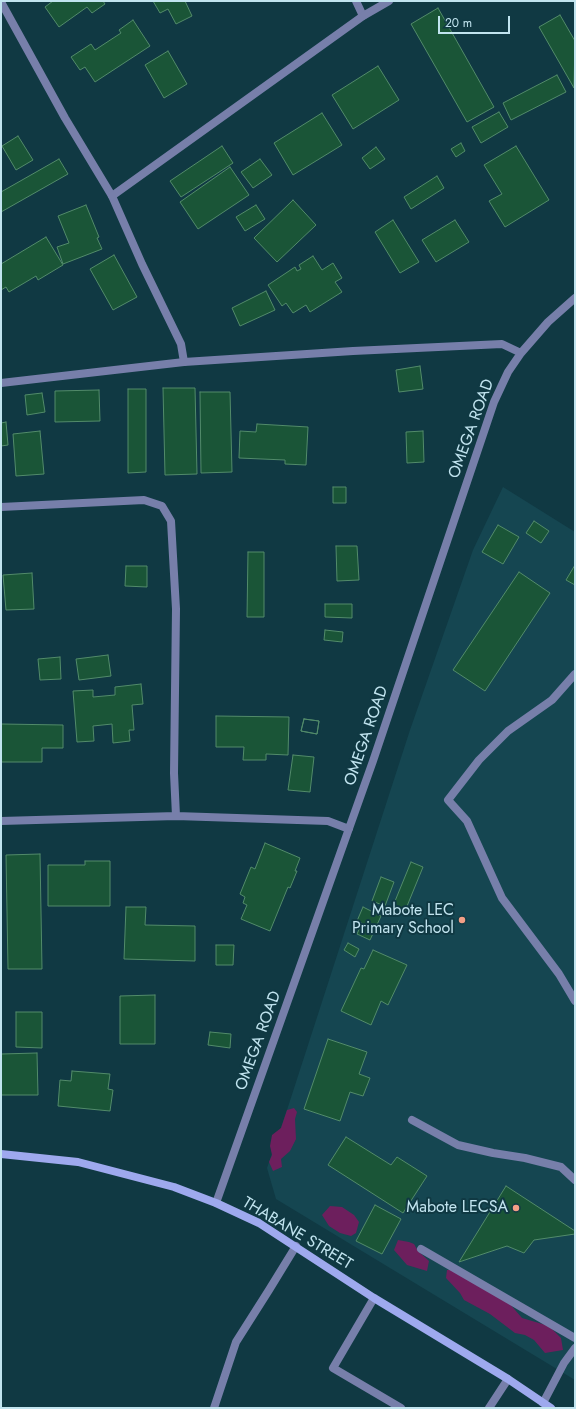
<!DOCTYPE html>
<style>
body{margin:0}
#map{position:relative;width:576px;height:1409px;overflow:hidden;background:#103943;font-family:Jost,sans-serif}
canvas{display:block}
.frame{position:absolute;inset:0;border:2px solid #c1e4ef;pointer-events:none}
.scale{position:absolute;left:438px;top:16px;width:72px;height:18px;box-sizing:border-box;border:2px solid #c1e4ef;border-top:0;padding-left:5px;font-size:12px;line-height:14px;white-space:nowrap;color:#c1e4ef;-webkit-text-stroke:3px #103943;paint-order:stroke}
</style>
<div id="map">
<canvas width="576" height="1409"></canvas>
<div class="frame"></div>
<div class="scale">20 m</div>
</div>
<script>
const ctx = document.querySelector('canvas').getContext('2d');
ctx.lineJoin = 'round';
function paint(path, color) { ctx.fillStyle = color; ctx.fill(path, 'evenodd'); }
const toPath = rows => new Path2D(rows.map(r => 'M' + r).join(''));
function strokePath(path, color, width, dash) { ctx.strokeStyle = color; ctx.lineWidth = width; ctx.lineCap = dash ? 'butt' : 'round'; ctx.setLineDash(dash || []); ctx.stroke(path); }
function drawText(font, color, halo, rows, align = 'center') {
  ctx.font = font + ' Jost,sans-serif'; ctx.lineWidth = 4; ctx.setLineDash([]); ctx.textBaseline = 'middle'; ctx.strokeStyle = halo; ctx.fillStyle = color; for (const [text, x, y, turn = 0] of rows) {
    ctx.save(); ctx.translate(x, y); ctx.rotate((+turn || 0) * Math.PI / 180); ctx.textAlign = isNaN(turn) ? turn : align; if (halo) ctx.strokeText(text, 0, 0); ctx.fillText(text, 0, 0); ctx.restore();
  }
}
const built = toPath([
 [503,487,575,532,575,1380,276,1199,267,1168,287,1110,410,730,473,550]
]);
const green = toPath([
 [294,1108,297,1112,295,1119,296,1139,290,1151,281,1159,282,1167,273,1171,269,1162,272,1155,270,1146,272,1135,281,1128,287,1110],
 [330,1206,342,1207,354,1215,359,1222,356,1233,351,1236,340,1233,329,1226,322,1215],
 [398,1240,409,1242,414,1244,418,1251,429,1261,427,1271,407,1265,394,1250],
 [447,1270,455,1270,509,1303,522,1318,549,1326,561,1338,563,1350,545,1353,534,1340,525,1335,515,1333,490,1314,464,1300,460,1293,446,1278]
]);
const building = toPath([
 [53,1,103,1,105,4,92,13,87,7,59,27,45,7,53,1],
 [153,1,185,1,192,16,176,24,168,9,160,13,153,1],
 [438,8,494,107,467,122,411,24,438,8],
 [560,15,575,41,574,88,539,27,560,15],
 [133,20,150,46,95,82,85,67,80,70,71,57,91,44,95,50,121,33,119,30,133,20],
 [168,51,187,84,164,98,145,65,168,51],
 [378,66,399,100,353,129,332,95,378,66],
 [557,75,566,92,511,120,503,103,557,75],
 [499,112,508,127,481,143,472,127,499,112],
 [322,113,342,145,293,175,274,143,322,113],
 [18,136,33,160,16,170,2,146,18,136],
 [461,143,465,151,456,157,451,149,461,143],
 [222,146,233,163,181,197,170,181,222,146],
 [516,146,549,200,505,227,489,201,502,194,484,165,516,146],
 [376,147,385,159,370,169,362,158,376,147],
 [59,159,68,174,1,212,1,192,59,159],
 [260,159,272,175,253,188,241,172,260,159],
 [230,167,249,195,198,229,180,202,230,167],
 [437,176,444,188,411,209,404,197,437,176],
 [293,200,316,225,277,262,254,238,293,200],
 [86,205,99,237,97,238,102,249,63,264,57,247,69,243,58,216,86,205],
 [256,205,265,219,245,231,236,217,256,205],
 [393,220,419,262,400,273,375,232,393,220],
 [455,220,469,242,436,262,422,240,455,220],
 [46,237,63,265,38,280,36,276,9,292,6,287,1,290,1,264,46,237],
 [114,255,137,297,113,310,90,269,114,255],
 [313,256,322,270,333,263,342,278,335,282,342,292,310,312,306,305,293,313,286,303,282,306,268,285,295,267,297,271,301,269,299,265,313,256],
 [266,291,275,310,240,326,232,308,266,291],
 [420,366,423,389,399,392,396,370,420,366],
 [163,388,195,388,197,474,165,475,163,388],
 [128,389,146,389,146,472,128,473,128,389],
 [99,390,100,421,55,422,55,391,99,390],
 [200,392,230,392,232,472,201,473,200,392],
 [42,393,45,412,27,415,25,395,42,393],
 [6,422,8,445,1,446,1,423,6,422],
 [257,424,308,427,306,465,285,464,285,460,239,458,240,431,256,432,257,424],
 [40,431,44,474,16,476,13,434,40,431],
 [423,431,424,462,407,463,406,432,423,431],
 [333,487,346,487,346,503,333,503,333,487],
 [534,521,549,531,541,543,526,533,534,521],
 [498,525,519,537,503,564,482,552,498,525],
 [336,546,357,546,359,580,337,581,336,546],
 [248,552,264,552,264,617,247,617,248,552],
 [575,565,575,585,566,580,575,565],
 [126,566,147,566,147,587,125,586,126,566],
 [519,572,550,593,485,691,453,670,519,572],
 [32,573,34,609,6,610,3,575,32,573],
 [325,604,352,604,352,618,325,617,325,604],
 [325,630,343,632,342,642,324,640,325,630],
 [108,655,111,676,79,680,76,659,108,655],
 [60,657,61,679,40,680,38,659,60,657],
 [141,684,143,704,132,705,134,730,129,730,130,741,113,743,112,724,93,726,94,741,77,742,73,691,93,690,93,697,115,695,115,687,141,684],
 [216,716,289,717,288,755,266,754,266,760,243,760,244,747,216,747,216,716],
 [304,719,319,721,317,734,301,731,304,719],
 [304,719,319,721,317,734,301,731,304,719],
 [1,724,63,725,63,748,42,748,42,762,1,762,1,724],
 [293,755,314,757,310,792,288,790,293,755],
 [265,843,300,858,295,871,297,871,290,888,288,887,270,931,241,919,247,905,243,903,245,897,240,894,251,867,255,869,265,843],
 [40,854,42,969,8,969,6,855,40,854],
 [85,861,110,861,110,906,48,906,48,865,85,865,85,861],
 [411,862,423,867,405,911,393,906,411,862],
 [381,877,394,882,385,906,372,901,381,877],
 [126,907,146,907,145,925,195,926,195,961,124,959,126,907],
 [363,907,381,916,370,940,357,934,362,923,357,921,363,907],
 [348,943,359,949,355,957,344,950,348,943],
 [216,945,234,945,233,965,216,965,216,945],
 [373,950,407,965,388,1005,381,1001,371,1025,341,1011,361,968,364,969,373,950],
 [155,995,155,1044,120,1044,120,996,155,995],
 [16,1012,42,1012,42,1048,16,1047,16,1012],
 [210,1032,231,1034,230,1048,208,1045,210,1032],
 [328,1039,367,1052,359,1074,370,1078,363,1096,350,1092,340,1121,304,1109,328,1039],
 [37,1053,38,1095,1,1095,1,1054,37,1053],
 [72,1071,110,1074,108,1089,113,1090,110,1111,58,1106,60,1080,71,1081,72,1071],
 [346,1137,391,1165,397,1157,427,1176,403,1213,328,1165,346,1137],
 [506,1186,575,1231,575,1234,534,1240,524,1253,507,1246,459,1262,506,1186],
 [375,1205,401,1219,382,1254,356,1241,375,1205]
]);
const lane = toPath([
 [356,1,363,16],
 [1,2,65,118,112,196,142,264,181,344,184,362],
 [575,674,552,700,508,731,479,760,448,800,467,821,502,898,559,974,575,1001],
 [412,1120,458,1145,493,1153,525,1158,561,1167,575,1180],
 [421,1249,575,1338],
 [374,1298,333,1368,401,1408],
 [543,1403,564,1363,575,1348],
 [214,1408,236,1342,269,1290,296,1246],
 [489,1408,508,1379]
]);
const street = toPath([
 [112,196,363,16,389,1],
 [1,383,184,362,353,351,502,344,521,353],
 [1,507,144,500,162,506,171,521,176,609,174,773,176,816],
 [1,821,176,816,328,821,349,829],
 [216,1203,373,761,494,402,508,372,521,353,548,322,575,298]
]);
const secondary = toPath([
 [1,1154,78,1162,174,1187,216,1203,259,1223,374,1298,508,1379,551,1408]
]);
const markers = [
 [462,920,4,"#f39f86"],
 [516,1208,4,"#f39f86"]
];
const streetNames = [
 ["OMEGA ROAD",472,429,-70],
 ["OMEGA ROAD",367,736,-71],
 ["OMEGA ROAD",259,1041,-70],
 ["THABANE STREET",297,1234,31]
];
const poiNames = [
 ["Mabote LEC",454,911],
 ["Primary School",454,929],
 ["Mabote LECSA",508,1208]
];
paint(built, '#154651');
paint(green, '#6d1f5d');
paint(building, '#1a5537');
strokePath(building, '#528b6a', 1);
strokePath(lane, '#777faa', 8);
strokePath(street, '#777faa', 8);
strokePath(secondary, '#9ea9ee', 8);
for (const [x, y, r, color] of markers) { const dot = new Path2D(); dot.arc(x, y, r, 0, 2 * Math.PI); ctx.fillStyle = color; ctx.fill(dot); strokePath(dot, '#103943', 1.5); }
drawText('16px', '#c1e4ef', '#103943', streetNames);
drawText('16px', '#c1e4ef', '#103943', poiNames, 'right');
</script>
